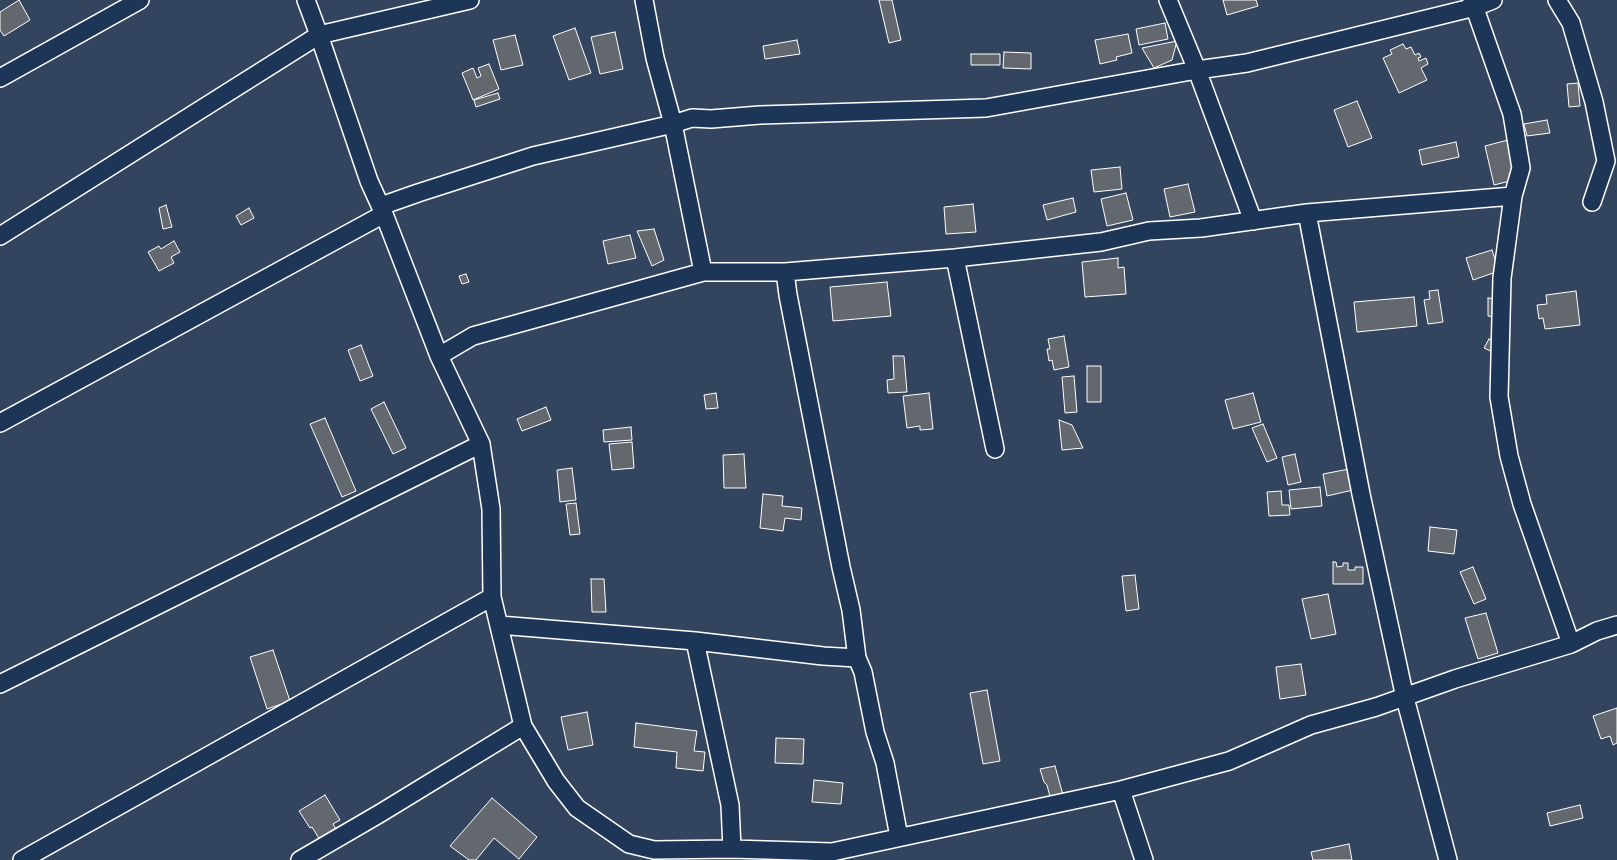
<!DOCTYPE html>
<style>
body{margin:0}
canvas{display:block;background:#32445e}
</style>
<canvas width="1617" height="860"></canvas>
<script>
const ctx = document.querySelector('canvas').getContext('2d');
ctx.lineJoin = 'round';
function paint(path, color) { ctx.fillStyle = color; ctx.fill(path, 'evenodd'); }
const toPath = rows => new Path2D(rows.map(r => 'M' + r).join(''));
function strokePath(path, color, width, dash) { ctx.strokeStyle = color; ctx.lineWidth = width; ctx.lineCap = dash ? 'butt' : 'round'; ctx.setLineDash(dash || []); ctx.stroke(path); }
const building = toPath([
 [19,0,30,20,4,36,0,30,0,12,19,0],
 [879,0,892,0,901,40,889,43,879,0],
 [1223,0,1256,0,1258,6,1227,15,1223,0],
 [1165,23,1168,39,1139,45,1136,29,1165,23],
 [575,28,591,73,569,80,553,36,575,28],
 [615,32,623,69,600,74,591,37,615,32],
 [1128,34,1132,53,1116,57,1117,60,1100,64,1095,40,1128,34],
 [515,35,523,65,501,70,493,40,515,35],
 [797,40,800,54,765,59,763,46,797,40],
 [1177,41,1172,60,1154,68,1142,48,1177,41],
 [1403,44,1406,49,1411,47,1415,55,1419,53,1421,57,1418,58,1419,61,1426,58,1428,64,1421,68,1427,80,1399,93,1383,58,1392,54,1390,50,1403,44],
 [1004,52,1031,53,1031,69,1003,68,1004,52],
 [971,54,1000,54,1000,65,971,65,971,54],
 [489,64,499,89,473,100,462,73,473,68,477,78,481,76,478,68,489,64],
 [1578,83,1580,106,1569,107,1567,84,1578,83],
 [498,93,500,99,476,107,474,100,498,93],
 [1357,101,1372,138,1348,147,1334,110,1357,101],
 [1547,120,1550,133,1527,136,1524,124,1547,120],
 [1508,140,1518,179,1494,185,1485,146,1508,140],
 [1456,142,1459,157,1422,165,1419,150,1456,142],
 [1120,167,1122,189,1094,192,1091,170,1120,167],
 [1188,184,1195,212,1170,217,1164,189,1188,184],
 [1126,193,1133,220,1107,226,1101,199,1126,193],
 [1073,198,1076,212,1047,220,1043,205,1073,198],
 [973,204,976,232,946,234,944,207,973,204],
 [166,205,172,227,163,229,159,208,166,205],
 [249,208,254,218,241,225,236,216,249,208],
 [654,229,664,260,652,266,637,231,654,229],
 [630,235,636,258,608,264,603,241,630,235],
 [174,241,180,252,171,257,174,263,159,271,148,252,159,246,161,249,174,241],
 [1492,250,1499,271,1473,280,1466,258,1492,250],
 [1118,258,1118,268,1124,267,1126,294,1085,297,1082,262,1118,258],
 [466,274,469,282,462,284,459,276,466,274],
 [887,282,891,316,833,321,830,287,887,282],
 [1438,290,1443,322,1428,324,1424,300,1430,299,1429,291,1438,290],
 [1576,291,1580,325,1545,329,1543,318,1539,319,1537,305,1547,304,1546,295,1576,291],
 [1414,297,1417,326,1357,332,1354,302,1414,297],
 [1488,298,1498,299,1497,317,1488,316,1488,298],
 [1064,336,1069,367,1054,370,1052,360,1049,361,1047,349,1050,349,1048,339,1064,336],
 [1489,339,1506,347,1502,356,1484,348,1489,339],
 [361,345,373,376,360,381,348,350,361,345],
 [893,356,904,356,907,392,888,393,887,380,894,379,893,356],
 [1087,366,1101,366,1101,402,1087,402,1087,366],
 [1074,376,1077,412,1065,413,1062,377,1074,376],
 [716,393,718,408,706,409,704,395,716,393],
 [929,393,933,429,920,430,920,426,907,428,903,396,929,393],
 [1253,393,1261,422,1233,429,1225,400,1253,393],
 [384,402,406,448,393,454,371,409,384,402],
 [546,407,551,420,522,431,517,419,546,407],
 [325,418,356,491,342,497,310,424,325,418],
 [1059,420,1072,425,1083,448,1062,450,1059,420],
 [1263,424,1277,458,1267,462,1252,428,1263,424],
 [631,427,632,440,604,442,603,430,631,427],
 [632,442,634,468,612,470,609,444,632,442],
 [744,454,746,488,724,488,723,455,744,454],
 [1295,454,1301,482,1288,485,1282,457,1295,454],
 [572,468,576,500,560,502,557,470,572,468],
 [1349,469,1353,490,1327,496,1323,474,1349,469],
 [1320,487,1322,506,1291,509,1289,490,1320,487],
 [1281,491,1282,505,1289,505,1290,515,1269,516,1267,492,1281,491],
 [763,494,783,496,782,506,802,508,801,520,785,518,783,531,760,528,763,494],
 [576,503,580,534,570,535,566,504,576,503],
 [1430,527,1457,530,1454,554,1428,551,1430,527],
 [1333,562,1336,562,1337,567,1343,566,1343,563,1348,563,1348,570,1355,570,1355,567,1363,567,1363,584,1333,584,1333,562],
 [1473,567,1486,599,1474,604,1460,572,1473,567],
 [1135,575,1139,609,1126,611,1122,576,1135,575],
 [591,579,604,579,606,612,592,612,591,579],
 [1328,594,1336,634,1311,639,1302,599,1328,594],
 [1486,613,1498,653,1478,659,1465,618,1486,613],
 [273,650,290,701,267,709,250,657,273,650],
 [1301,664,1306,695,1280,699,1276,667,1301,664],
 [987,690,1000,761,983,764,970,693,987,690],
 [1617,708,1617,743,1613,745,1610,736,1601,739,1593,716,1617,708],
 [587,712,593,745,568,750,561,717,587,712],
 [636,723,697,731,694,751,705,752,703,771,676,768,677,752,634,747,636,723],
 [776,738,804,739,803,764,775,763,776,738],
 [1055,766,1063,795,1050,797,1047,785,1044,782,1040,769,1055,766],
 [814,780,843,783,841,804,812,802,814,780],
 [325,795,340,820,333,824,339,834,320,840,312,827,310,828,299,811,325,795],
 [492,798,537,837,519,859,494,838,476,860,469,860,450,846,492,798],
 [1580,805,1583,818,1550,826,1547,813,1580,805],
 [1349,844,1352,860,1313,860,1311,852,1349,844]
]);
const minor = toPath([
 [306,0,319,35,369,181,384,214,439,356,481,444,491,509,492,597,523,726,556,781,577,808,629,844,654,850,732,849,832,852,1121,790,1229,761,1311,725,1376,707,1455,679,1571,644,1597,631,1617,625],
 [644,0,655,58,673,124,703,272],
 [1168,0,1197,70,1253,221],
 [1472,0,1512,114,1521,168,1513,196,1502,278,1499,397,1509,456,1522,504,1571,644],
 [1557,0,1571,23,1594,102,1606,161,1592,202],
 [0,78,140,0],
 [381,206,418,193,533,156,673,124,692,118,711,119,760,115,986,108,1197,70,1247,63,1475,7,1493,0],
 [1307,213,1361,494,1405,698,1448,860],
 [0,236,319,35,470,0],
 [955,258,995,449],
 [785,272,788,295,841,567,851,610,857,658,863,672,875,732,885,763,899,837],
 [439,356,473,336,703,272,785,272,955,258,1101,242,1149,231,1201,228,1307,213,1513,196],
 [0,423,384,214],
 [499,625,695,641,823,656,857,658],
 [695,641,730,805,732,849],
 [0,684,481,444],
 [1121,790,1144,860],
 [22,860,492,597],
 [300,860,379,814,523,726]
]);
paint(building, '#62686d');
strokePath(building, '#fff', 1);
strokePath(minor, '#fff', 20);
strokePath(minor, '#1d3557', 17);
</script>
